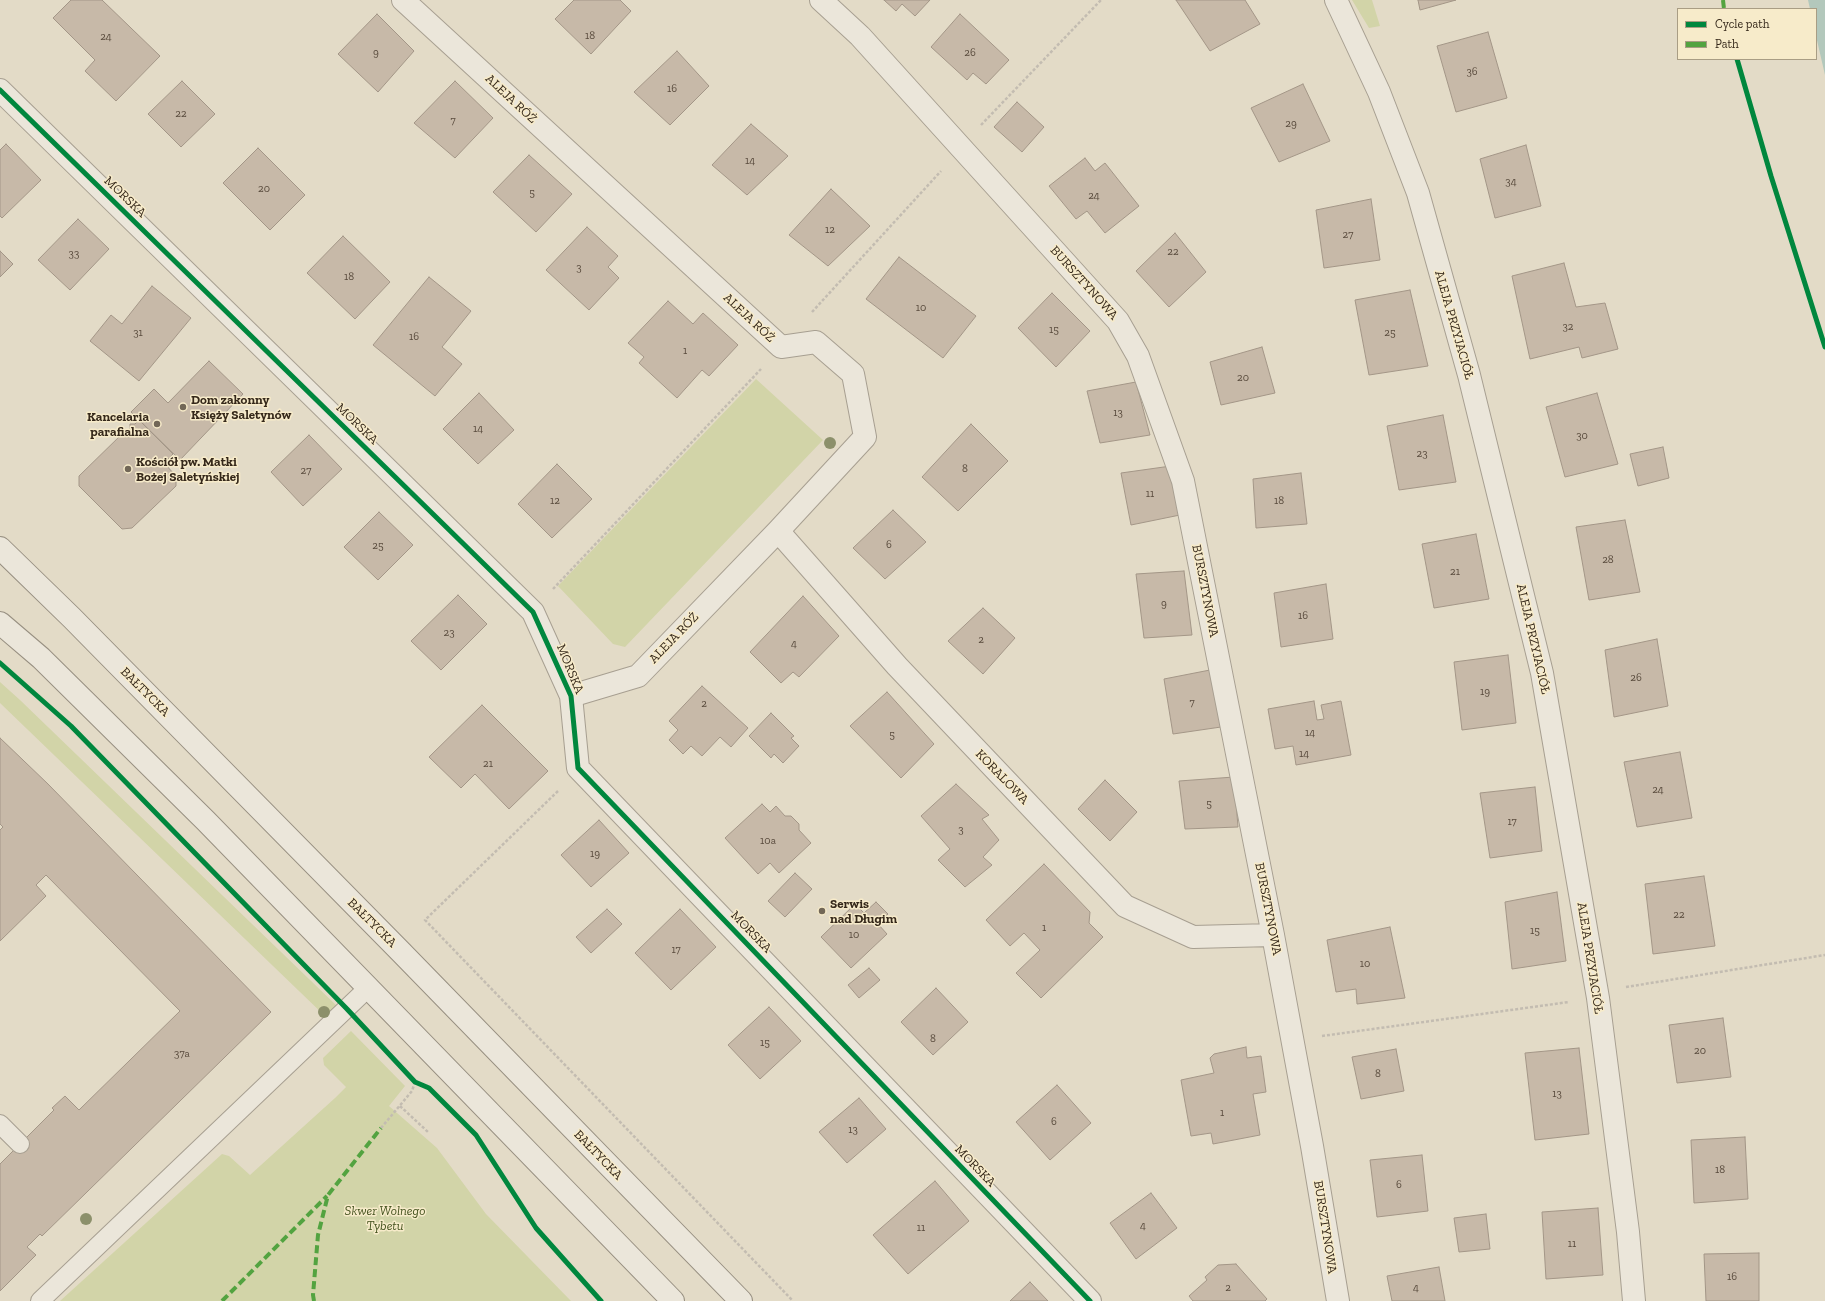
<!DOCTYPE html>
<meta charset="utf-8">
<style>
body{margin:0}
#map{position:relative;width:1825px;height:1301px;overflow:hidden;background:#e3dbc7;font-family:"Zilla Slab",serif}
canvas{display:block}
.legend{position:absolute;left:1677px;top:8px;width:140px;height:52px;box-sizing:border-box;background:#f7ebca;border:1px solid #a99d84;margin:0;padding:5px 7px;list-style:none;font-size:12px;color:#35281a}
.legend li{display:flex;align-items:center;gap:8px;height:20px}
.legend b{width:20px;border:1px solid #a99d84}
</style>
<div id="map">
<canvas width="1825" height="1301"></canvas>
<ul class="legend">
<li><b style="height:5px;background:#00873e"></b>Cycle path</li>
<li><b style="height:5px;background:#53a340"></b>Path</li>
</ul>
</div>
<script>
const ctx = document.querySelector('canvas').getContext('2d');
ctx.lineJoin = 'round';
function paint(path, color) { ctx.fillStyle = color; ctx.fill(path, 'evenodd'); }
const toPath = rows => new Path2D(rows.map(r => 'M' + r).join(''));
function strokePath(path, color, width, dash) { ctx.strokeStyle = color; ctx.lineWidth = width; ctx.lineCap = dash ? 'butt' : 'round'; ctx.setLineDash(dash || []); ctx.stroke(path); }
function drawText(font, color, halo, rows, align = 'center') {
  ctx.font = font + ' "Zilla Slab",serif'; ctx.lineWidth = 3; ctx.setLineDash([]); ctx.textBaseline = 'middle'; ctx.strokeStyle = halo; ctx.fillStyle = color; for (const [text, x, y, turn = 0] of rows) {
    ctx.save(); ctx.translate(x, y); ctx.rotate((+turn || 0) * Math.PI / 180); ctx.textAlign = isNaN(turn) ? turn : align; if (halo) ctx.strokeText(text, 0, 0); ctx.fillText(text, 0, 0); ctx.restore();
  }
}
const green = toPath([
 [1352,0,1372,0,1380,26,1369,28],
 [756,379,823,440,625,647,613,644,558,586],
 [0,682,20,700,338,1007,327,1018,0,703],
 [351,1031,405,1086,389,1106,437,1148,486,1214,571,1301,60,1301,222,1154,229,1156,250,1175,335,1098,346,1087,324,1065,323,1058]
]);
const water = toPath([
 [1808,0,1825,0,1825,75,1816,36,1816,9,1810,9]
]);
const building = toPath([
 [71,0,102,0,160,56,116,101,85,71,95,60,53,18,71,0],
 [574,0,620,0,631,11,591,54,555,19,574,0],
 [884,0,930,0,915,16,902,4,896,11,884,0],
 [1176,0,1245,0,1260,24,1210,51,1176,0],
 [1418,0,1456,0,1420,10,1418,0],
 [377,14,414,51,378,92,338,54,377,14],
 [960,14,1009,60,986,84,973,73,967,80,931,47,960,14],
 [1488,32,1507,98,1456,112,1437,46,1488,32],
 [677,51,709,86,670,125,634,92,677,51],
 [182,81,215,114,181,147,148,114,182,81],
 [455,81,493,118,455,158,414,123,455,81],
 [1303,84,1330,141,1279,162,1251,108,1303,84],
 [1017,102,1044,127,1022,152,994,127,1017,102],
 [751,124,788,156,747,195,712,165,751,124],
 [6,144,41,180,2,218,0,216,0,150,6,144],
 [1526,145,1541,206,1495,218,1480,159,1526,145],
 [258,148,305,195,270,230,223,183,258,148],
 [529,155,572,194,536,232,493,192,529,155],
 [1085,158,1095,171,1105,163,1139,206,1105,233,1087,211,1076,219,1049,186,1085,158],
 [831,189,870,226,828,266,789,235,831,189],
 [1371,199,1380,260,1324,268,1316,210,1371,199],
 [78,219,109,249,70,290,38,260,78,219],
 [587,227,618,256,608,267,619,278,589,310,546,270,587,227],
 [1175,233,1206,272,1169,307,1136,271,1175,233],
 [343,236,390,282,355,319,307,273,343,236],
 [0,251,13,264,0,277,0,251],
 [899,257,976,316,943,358,866,299,899,257],
 [1564,263,1576,307,1605,303,1618,349,1582,358,1579,347,1530,359,1512,276,1564,263],
 [429,277,471,311,442,347,462,364,435,396,373,345,429,277],
 [152,286,191,318,139,381,90,341,111,315,122,324,152,286],
 [1410,290,1428,366,1369,375,1355,300,1410,290],
 [1052,293,1090,331,1056,367,1018,328,1052,293],
 [668,301,693,324,703,313,738,345,709,376,702,370,677,398,639,363,644,357,628,343,668,301],
 [1262,347,1275,393,1221,405,1210,362,1262,347],
 [209,361,243,394,180,460,131,412,154,389,168,403,209,361],
 [1136,382,1150,435,1100,443,1087,391,1136,382],
 [479,393,514,430,478,464,443,429,479,393],
 [1597,393,1618,464,1565,477,1546,407,1597,393],
 [1443,415,1456,482,1399,490,1387,426,1443,415],
 [139,420,173,454,164,463,176,476,176,486,132,528,122,529,79,486,79,476,123,433,130,433,130,424,135,424,139,420],
 [971,424,1008,461,958,511,922,477,971,424],
 [309,435,342,469,303,506,271,472,309,435],
 [1663,447,1669,478,1638,486,1630,454,1663,447],
 [557,464,592,499,552,538,518,504,557,464],
 [1171,466,1180,515,1131,525,1121,473,1171,466],
 [1301,473,1307,524,1256,528,1253,479,1301,473],
 [893,510,926,542,885,579,853,548,893,510],
 [379,512,413,545,378,580,344,547,379,512],
 [1625,520,1640,592,1589,600,1576,527,1625,520],
 [1476,534,1489,599,1434,608,1422,544,1476,534],
 [1184,571,1192,635,1144,638,1136,574,1184,571],
 [1326,584,1333,639,1281,647,1274,593,1326,584],
 [458,595,487,624,441,670,411,641,458,595],
 [803,596,839,636,799,677,793,672,781,683,750,652,803,596],
 [983,608,1015,638,983,674,948,641,983,608],
 [1657,639,1668,706,1614,717,1605,650,1657,639],
 [1508,655,1516,723,1462,730,1454,662,1508,655],
 [1210,670,1221,727,1173,734,1164,679,1210,670],
 [702,686,748,728,731,747,720,737,702,756,691,746,683,754,669,740,678,730,669,721,702,686],
 [887,692,934,744,901,778,850,726,887,692],
 [1314,701,1317,720,1324,719,1321,705,1341,701,1351,755,1296,765,1293,746,1275,749,1268,709,1314,701],
 [482,705,548,771,509,809,475,774,461,788,429,757,482,705],
 [771,713,794,736,791,738,799,746,783,763,774,754,771,758,749,736,771,713],
 [0,738,48,784,271,1012,42,1236,40,1234,27,1247,36,1255,0,1291,0,1164,54,1110,52,1108,65,1096,79,1110,180,1011,46,875,36,885,46,896,0,941,0,830,3,827,0,824,0,738],
 [1680,752,1692,818,1637,827,1624,762,1680,752],
 [1234,777,1238,827,1185,829,1179,781,1234,777],
 [1105,780,1137,812,1110,841,1078,809,1105,780],
 [956,784,989,815,982,819,999,840,983,857,992,865,965,887,938,860,950,849,921,816,956,784],
 [1535,787,1542,851,1490,858,1480,793,1535,787],
 [762,804,770,812,776,806,785,816,791,816,799,824,799,830,811,843,779,873,770,863,758,874,725,838,762,804],
 [599,820,629,853,591,887,561,855,599,820],
 [1044,864,1090,912,1089,923,1103,937,1041,998,1016,973,1040,950,1024,933,1010,946,986,920,1044,864],
 [795,873,812,889,785,917,768,901,795,873],
 [1704,876,1715,946,1653,954,1645,884,1704,876],
 [1557,892,1566,961,1512,969,1505,902,1557,892],
 [876,902,888,914,878,924,887,934,851,968,821,937,855,904,864,913,876,902],
 [607,909,622,924,591,953,576,937,607,909],
 [680,909,716,947,671,990,635,953,680,909],
 [1390,927,1405,998,1357,1004,1356,989,1336,992,1327,940,1390,927],
 [869,968,880,980,859,998,848,985,869,968],
 [936,988,968,1022,933,1055,901,1022,936,988],
 [769,1007,801,1041,760,1079,728,1045,769,1007],
 [1723,1018,1731,1077,1677,1083,1669,1025,1723,1018],
 [1246,1047,1247,1058,1261,1056,1266,1092,1253,1094,1260,1135,1213,1144,1211,1133,1191,1136,1181,1080,1214,1073,1210,1058,1214,1054,1246,1047],
 [1579,1048,1589,1134,1535,1140,1525,1053,1579,1048],
 [1396,1049,1404,1091,1361,1099,1352,1057,1396,1049],
 [1057,1085,1091,1123,1050,1160,1016,1122,1057,1085],
 [859,1098,886,1129,847,1163,819,1132,859,1098],
 [1745,1137,1748,1199,1694,1203,1691,1140,1745,1137],
 [1422,1155,1428,1211,1377,1217,1370,1160,1422,1155],
 [935,1181,969,1221,908,1274,873,1235,935,1181],
 [1151,1193,1177,1228,1136,1259,1110,1223,1151,1193],
 [1598,1208,1603,1275,1546,1279,1542,1212,1598,1208],
 [1486,1214,1490,1249,1459,1252,1454,1218,1486,1214],
 [1759,1253,1759,1301,1706,1301,1704,1254,1759,1253],
 [1236,1264,1267,1299,1265,1301,1193,1301,1189,1296,1207,1280,1205,1277,1218,1265,1236,1264],
 [1439,1267,1445,1301,1392,1301,1387,1276,1439,1267],
 [1030,1282,1048,1301,1010,1301,1030,1282]
]);
const path = toPath([
 [981,125,1101,0],
 [812,312,941,171],
 [553,589,761,369],
 [558,791,425,920,793,1301],
 [1626,987,1825,955],
 [1322,1036,1569,1002],
 [400,1106,428,1132],
 [381,1128,412,1091,415,1082]
]);
const service = toPath([
 [0,1124,20,1144],
 [40,1301,368,988]
]);
const minor = toPath([
 [403,0,781,347,816,342,853,374,865,437,778,531,638,676,571,696],
 [821,0,860,36,1118,321,1138,356,1183,481,1273,935,1312,1146,1338,1301],
 [1336,0,1379,92,1418,193,1469,375,1542,673,1598,998,1628,1232,1634,1301],
 [0,90,533,612,571,696,578,768,1090,1301],
 [778,531,897,666,1125,906,1193,937,1273,935]
]);
const secondary = toPath([
 [0,548,72,618,401,952,741,1301],
 [0,623,41,658,206,821,673,1301]
]);
const quiet = toPath([
 [1723,0,1724,9],
 [222,1301,327,1196],
 [314,1301,313,1295,318,1235,328,1195,381,1128]
]);
const cycleway = toPath([
 [1737,59,1771,176,1825,347],
 [0,90,533,612,571,696,578,768,1090,1301],
 [0,663,71,726,347,1009,415,1082,429,1088,476,1135,536,1228,601,1301]
]);
const trees = [
 [830,443],
 [324,1012],
 [86,1219]
];
const markers = [
 [183,407,4,"#726757"],
 [157,424,4,"#726757"],
 [128,469,4,"#726757"],
 [822,911,4,"#726757"]
];
const numberNames = [
 ["18",590,36],
 ["24",106,37],
 ["9",376,53],
 ["26",970,53],
 ["36",1472,72],
 ["16",672,89],
 ["22",181,114],
 ["7",453,121],
 ["29",1291,124],
 ["14",750,161],
 ["34",1511,182],
 ["20",264,189],
 ["5",532,193],
 ["24",1094,196],
 ["12",830,230],
 ["27",1348,235],
 ["22",1173,252],
 ["33",74,254],
 ["3",579,268],
 ["18",349,277],
 ["10",921,308],
 ["32",1568,327],
 ["15",1054,330],
 ["31",138,333],
 ["25",1390,333],
 ["16",414,337],
 ["1",685,351],
 ["20",1243,378],
 ["13",1118,413],
 ["14",478,429],
 ["30",1582,436],
 ["23",1422,454],
 ["8",965,469],
 ["27",306,471],
 ["11",1150,494],
 ["12",555,501],
 ["18",1279,501],
 ["6",889,545],
 ["25",378,546],
 ["28",1608,560],
 ["21",1455,572],
 ["9",1164,604],
 ["16",1303,616],
 ["23",449,633],
 ["2",981,640],
 ["4",794,644],
 ["26",1636,678],
 ["19",1485,692],
 ["7",1192,703],
 ["2",704,704],
 ["14",1310,733],
 ["5",892,735],
 ["14",1304,754],
 ["21",488,764],
 ["24",1658,790],
 ["5",1209,804],
 ["17",1512,822],
 ["3",961,830],
 ["10a",768,841],
 ["19",595,854],
 ["22",1679,915],
 ["1",1044,928],
 ["15",1535,931],
 ["10",854,935],
 ["17",676,950],
 ["10",1365,964],
 ["8",933,1039],
 ["15",765,1043],
 ["20",1700,1051],
 ["37a",182,1054],
 ["8",1378,1074],
 ["13",1557,1094],
 ["1",1222,1113],
 ["6",1054,1122],
 ["13",853,1130],
 ["18",1720,1170],
 ["6",1399,1185],
 ["4",1143,1226],
 ["11",921,1228],
 ["11",1572,1244],
 ["16",1732,1277],
 ["2",1228,1288],
 ["4",1416,1288]
];
const streetNames = [
 ["ALEJA RÓŻ",511,99,43],
 ["MORSKA",125,197,44],
 ["BURSZTYNOWA",1084,283,48],
 ["ALEJA RÓŻ",749,318,43],
 ["ALEJA PRZYJACIÓŁ",1454,325,74],
 ["MORSKA",357,424,44],
 ["BURSZTYNOWA",1205,591,79],
 ["ALEJA RÓŻ",674,638,-46],
 ["ALEJA PRZYJACIÓŁ",1533,639,77],
 ["MORSKA",570,669,68],
 ["BAŁTYCKA",145,692,45],
 ["KORALOWA",1002,777,46],
 ["BURSZTYNOWA",1268,909,79],
 ["BAŁTYCKA",372,923,45],
 ["MORSKA",751,932,46],
 ["ALEJA PRZYJACIÓŁ",1590,958,81],
 ["BAŁTYCKA",598,1155,46],
 ["MORSKA",975,1166,46],
 ["BURSZTYNOWA",1325,1227,81]
];
const poiNames = [
 ["Dom zakonny",191,400],
 ["Księży Saletynów",191,415],
 ["Kancelaria",149,417,"right"],
 ["parafialna",149,432,"right"],
 ["Kościół pw. Matki",136,462],
 ["Bożej Saletyńskiej",136,477],
 ["Serwis",830,904],
 ["nad Długim",830,919]
];
const parkNames = [
 ["Skwer Wolnego",385,1211],
 ["Tybetu",385,1226]
];
paint(green, '#d2d4a8');
paint(water, '#b3c8bc');
paint(building, '#c7b9a8');
strokePath(building, '#a39687', 1);
strokePath(service, '#a79f91', 20);
strokePath(minor, '#a79f91', 24);
strokePath(secondary, '#978f81', 24);
strokePath(path, '#c3bcb1', 2.5, [3, 2]);
strokePath(service, '#ebe6da', 18);
strokePath(minor, '#ebe6da', 22);
strokePath(secondary, '#ebe6da', 22);
strokePath(quiet, '#53a340', 4, [8, 4]);
strokePath(cycleway, '#00873e', 5);
ctx.fillStyle = '#8c906b';
for (const [x, y] of trees) { ctx.beginPath(); ctx.arc(x, y, 6, 0, 2 * Math.PI); ctx.fill(); }
for (const [x, y, r, color] of markers) { const dot = new Path2D(); dot.arc(x, y, r, 0, 2 * Math.PI); ctx.fillStyle = color; ctx.fill(dot); strokePath(dot, '#f7ebca', 1.5); }
drawText('11px', '#5a4c3e', null, numberNames);
drawText('13px', '#35281a', '#f7ebca', streetNames);
drawText('bold 13px', '#35281a', '#f7ebca', poiNames, 'left');
drawText('italic 13px', '#45531f', '#f7ebca', parkNames);
</script>
